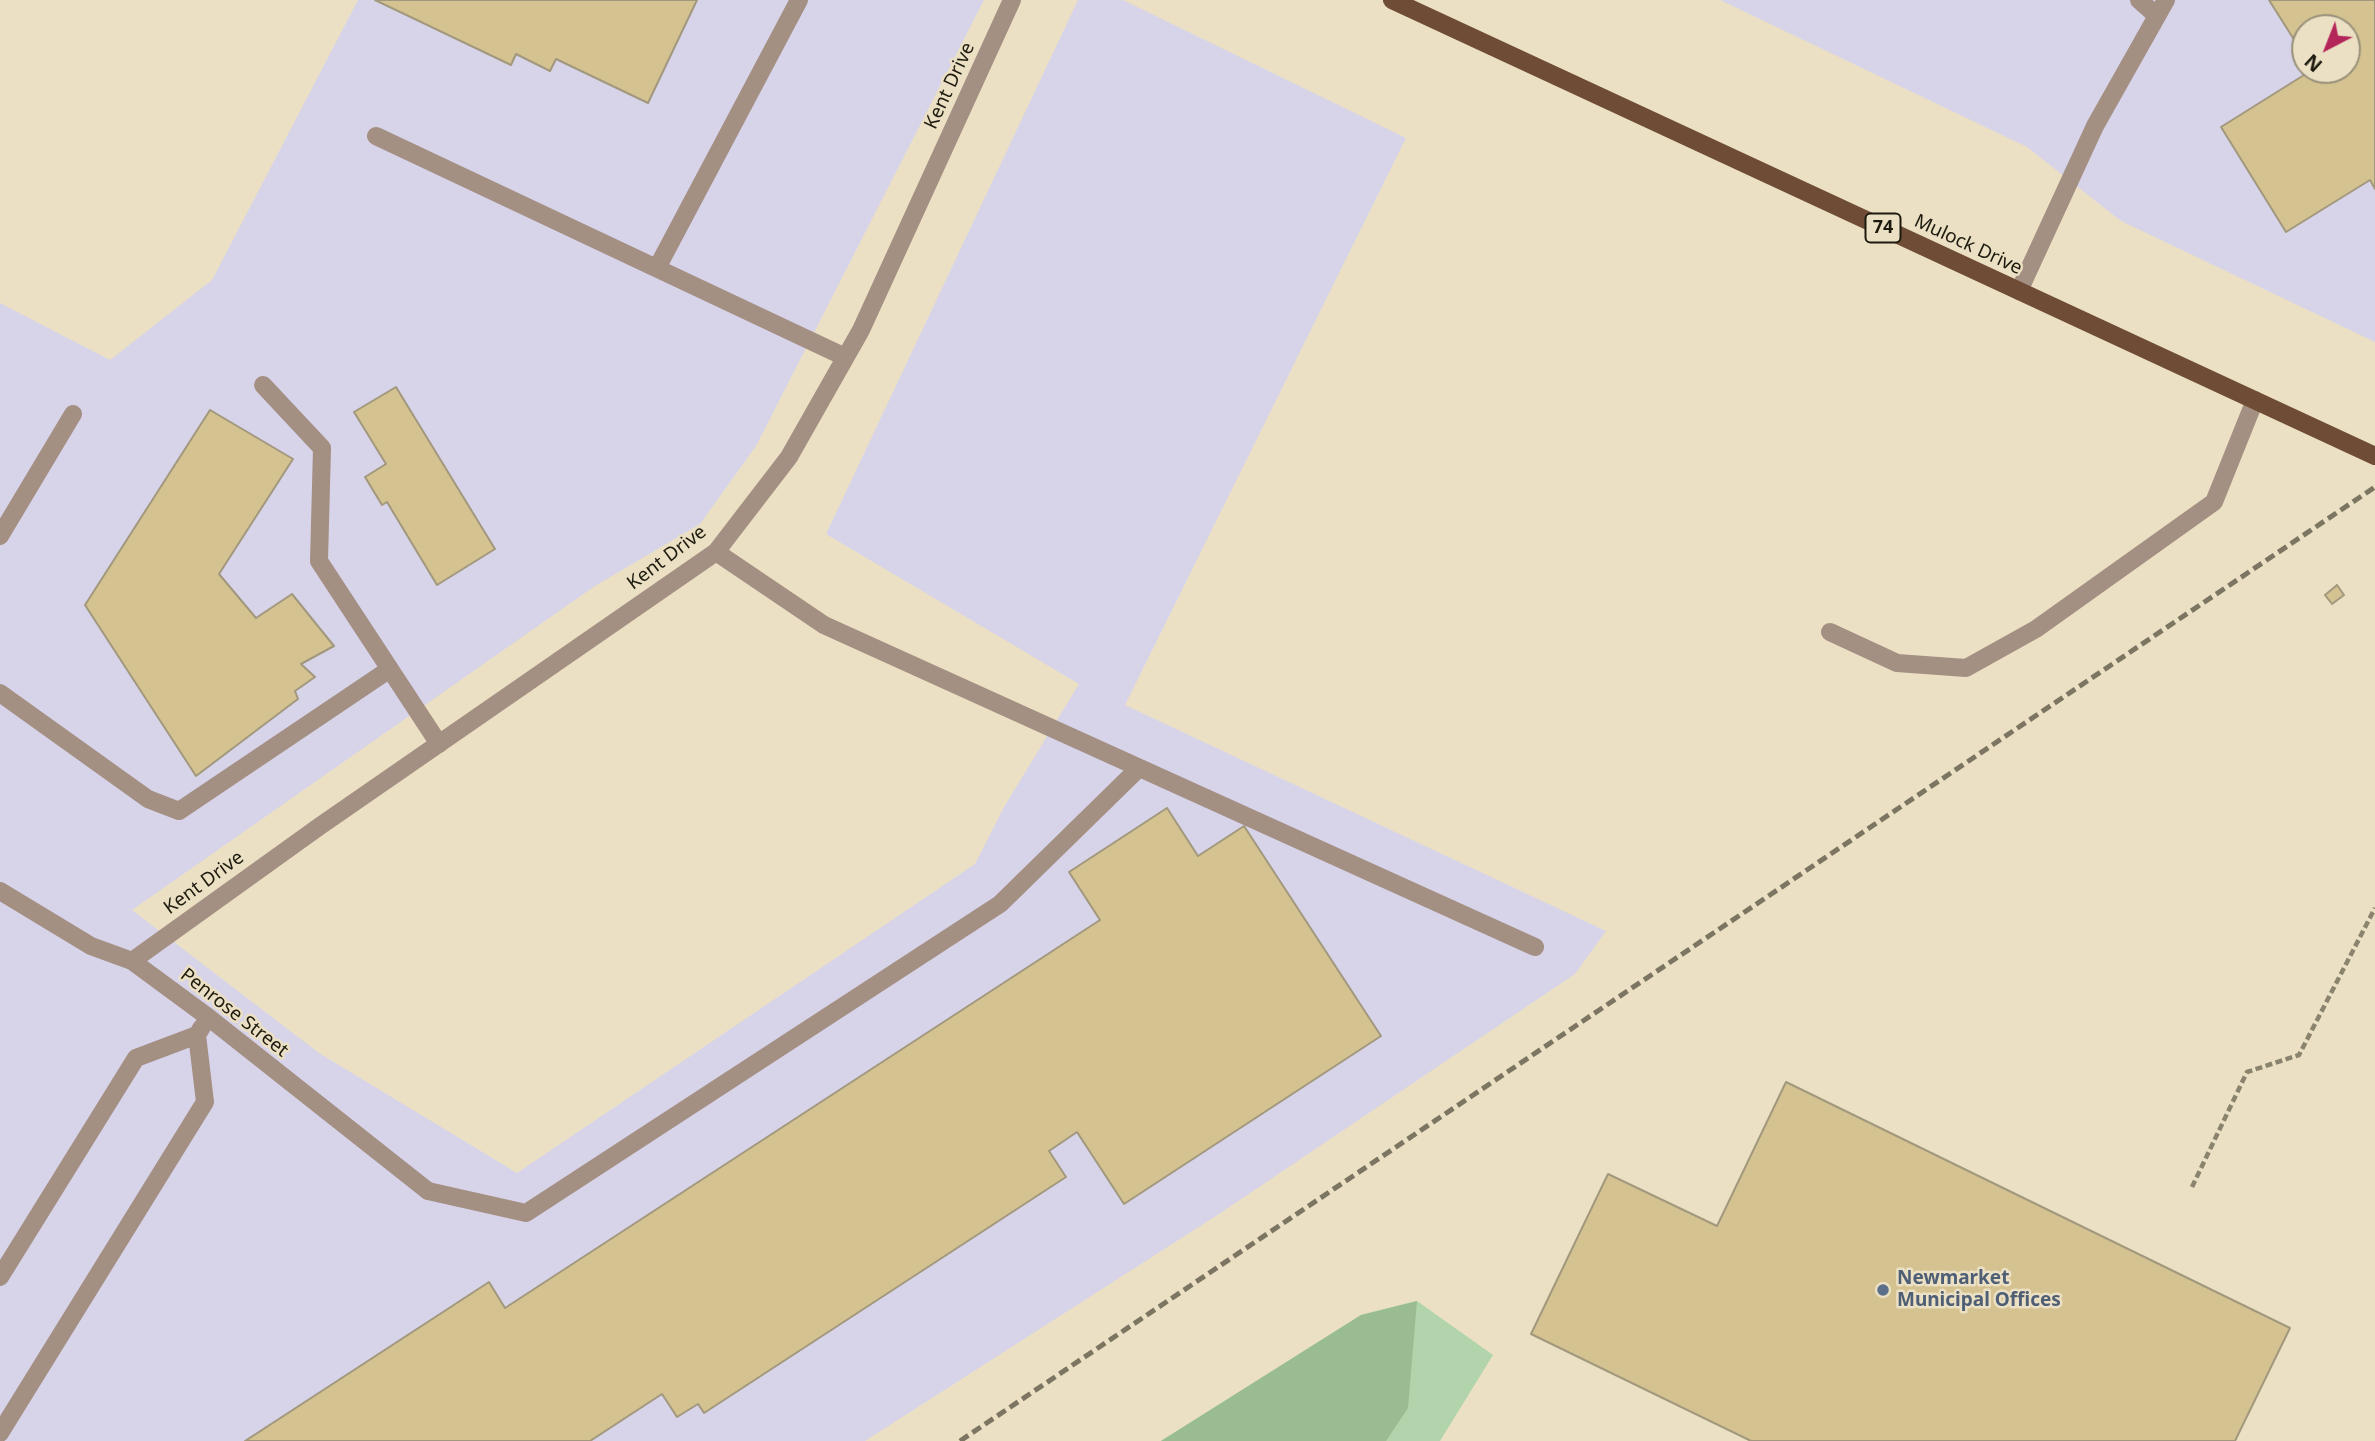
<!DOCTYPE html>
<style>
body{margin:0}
#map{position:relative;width:2375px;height:1441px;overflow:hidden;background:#ebe0c3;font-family:"Noto Sans",sans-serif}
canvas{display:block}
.north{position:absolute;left:2291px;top:14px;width:70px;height:70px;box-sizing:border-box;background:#ebe0c3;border:2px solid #99917b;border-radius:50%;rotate:222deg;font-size:19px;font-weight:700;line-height:28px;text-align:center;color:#1d1a0f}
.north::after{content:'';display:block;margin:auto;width:24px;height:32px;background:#b4265a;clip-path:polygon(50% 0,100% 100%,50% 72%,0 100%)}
</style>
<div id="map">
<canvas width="2375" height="1441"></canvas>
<div class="north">N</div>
</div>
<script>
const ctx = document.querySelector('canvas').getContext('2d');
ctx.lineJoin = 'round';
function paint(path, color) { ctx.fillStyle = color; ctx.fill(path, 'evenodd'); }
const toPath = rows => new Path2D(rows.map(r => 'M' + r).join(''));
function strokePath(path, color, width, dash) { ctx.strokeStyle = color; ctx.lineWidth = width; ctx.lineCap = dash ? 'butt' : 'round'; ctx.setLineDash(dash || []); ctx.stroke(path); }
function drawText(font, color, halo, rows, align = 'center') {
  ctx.font = font + ' "Noto Sans",sans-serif'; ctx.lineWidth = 5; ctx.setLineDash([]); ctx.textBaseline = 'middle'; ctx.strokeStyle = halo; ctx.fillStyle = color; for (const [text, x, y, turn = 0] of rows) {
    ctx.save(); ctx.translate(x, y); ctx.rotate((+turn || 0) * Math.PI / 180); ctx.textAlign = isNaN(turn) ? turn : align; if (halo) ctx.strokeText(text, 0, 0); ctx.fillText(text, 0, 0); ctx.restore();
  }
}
const industrial = toPath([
 [358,0,984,0,756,446,700,524,595,586,132,910,319,1053,517,1173,975,864,1004,807,1079,684,826,534,1078,0,1123,0,1406,138,1125,705,1606,931,1575,974,1219,1214,865,1441,0,1441,0,303,110,360,212,280],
 [1720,0,2375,0,2375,342,2121,221,2027,147],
 [2305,28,2347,28,2347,70,2305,70]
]);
const green = toPath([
 [1417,1301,1493,1355,1440,1441,1161,1441,1361,1315]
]);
const forest = toPath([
 [1417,1301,1408,1408,1386,1441,1161,1441,1361,1315]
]);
const building = toPath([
 [375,0,697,0,648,103,556,59,550,71,516,54,511,65,375,0],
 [2269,0,2375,0,2375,189,2370,180,2286,232,2221,127,2312,70,2347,70,2347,28,2305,28,2305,57,2269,0],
 [396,387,495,549,437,585,387,502,382,505,365,477,386,464,354,412,396,387],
 [210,410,293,459,219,574,256,618,292,594,334,646,301,664,315,677,295,691,298,699,196,776,85,605,210,410],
 [2337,585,2344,595,2332,604,2325,595,2337,585],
 [1167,808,1198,856,1244,826,1381,1036,1124,1204,1077,1132,1049,1151,1066,1177,704,1413,698,1404,677,1417,662,1394,590,1441,245,1441,489,1282,505,1308,1100,920,1069,872,1167,808],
 [1786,1082,2290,1328,2235,1441,1751,1441,1531,1334,1608,1174,1717,1226,1786,1082]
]);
const path = toPath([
 [2192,1187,2247,1072,2299,1055,2375,908]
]);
const service = toPath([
 [2139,0,2157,16],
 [376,136,845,357],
 [657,268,799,0],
 [2019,291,2095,126,2166,0],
 [263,385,322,448,319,561,439,744],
 [0,536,73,414],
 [716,552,824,625,1535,947],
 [1830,632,1897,663,1966,668,2036,629,2214,502,2255,400],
 [0,693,148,799,179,811,390,669],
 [428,1191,526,1213,1000,904,1139,768],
 [0,1277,136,1058,197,1035,202,1027],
 [0,1433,205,1102,197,1035]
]);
const minor = toPath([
 [0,891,91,946,132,961,208,1017,428,1191],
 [132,961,320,826,716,552,789,457,861,330,1012,0]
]);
const primary = toPath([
 [1392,0,2375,456]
]);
const rail = toPath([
 [960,1441,2375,487]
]);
const markers = [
 [1883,1290,7,"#5c6f8a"]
];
const shields = [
 [1883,228,35]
];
const shieldNames = [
 ["74",1883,228]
];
const streetNames = [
 ["Kent Drive",950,86,-65],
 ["Mulock Drive",1968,245,25],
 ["Kent Drive",667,558,-37],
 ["Kent Drive",204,883,-36],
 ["Penrose Street",234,1013,38]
];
const serviceNames = [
 ["Newmarket",1897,1279],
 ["Municipal Offices",1897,1301]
];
paint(industrial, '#d7d4ea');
paint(green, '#b2d4ac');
paint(forest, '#99bc93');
paint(building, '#d4c291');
strokePath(building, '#a2987d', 2);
strokePath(path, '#8a836e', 4.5, [7, 3.5]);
strokePath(service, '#a48f83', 18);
strokePath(minor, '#a48f83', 18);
strokePath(primary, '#6f4c36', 18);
strokePath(rail, '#7c7562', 5, [10, 5]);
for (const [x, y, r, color] of markers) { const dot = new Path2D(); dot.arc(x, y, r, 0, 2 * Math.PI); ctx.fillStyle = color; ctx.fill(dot); strokePath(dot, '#ebe0c3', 2.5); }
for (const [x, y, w] of shields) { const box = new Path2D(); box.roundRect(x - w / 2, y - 14.5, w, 29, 5); ctx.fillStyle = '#ebe0c3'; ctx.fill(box); strokePath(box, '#1d1a0f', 2); }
drawText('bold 18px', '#1d1a0f', null, shieldNames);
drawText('19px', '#1d1a0f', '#ebe0c3', streetNames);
drawText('bold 19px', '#4e5e75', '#ebe0c3', serviceNames, 'left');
</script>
